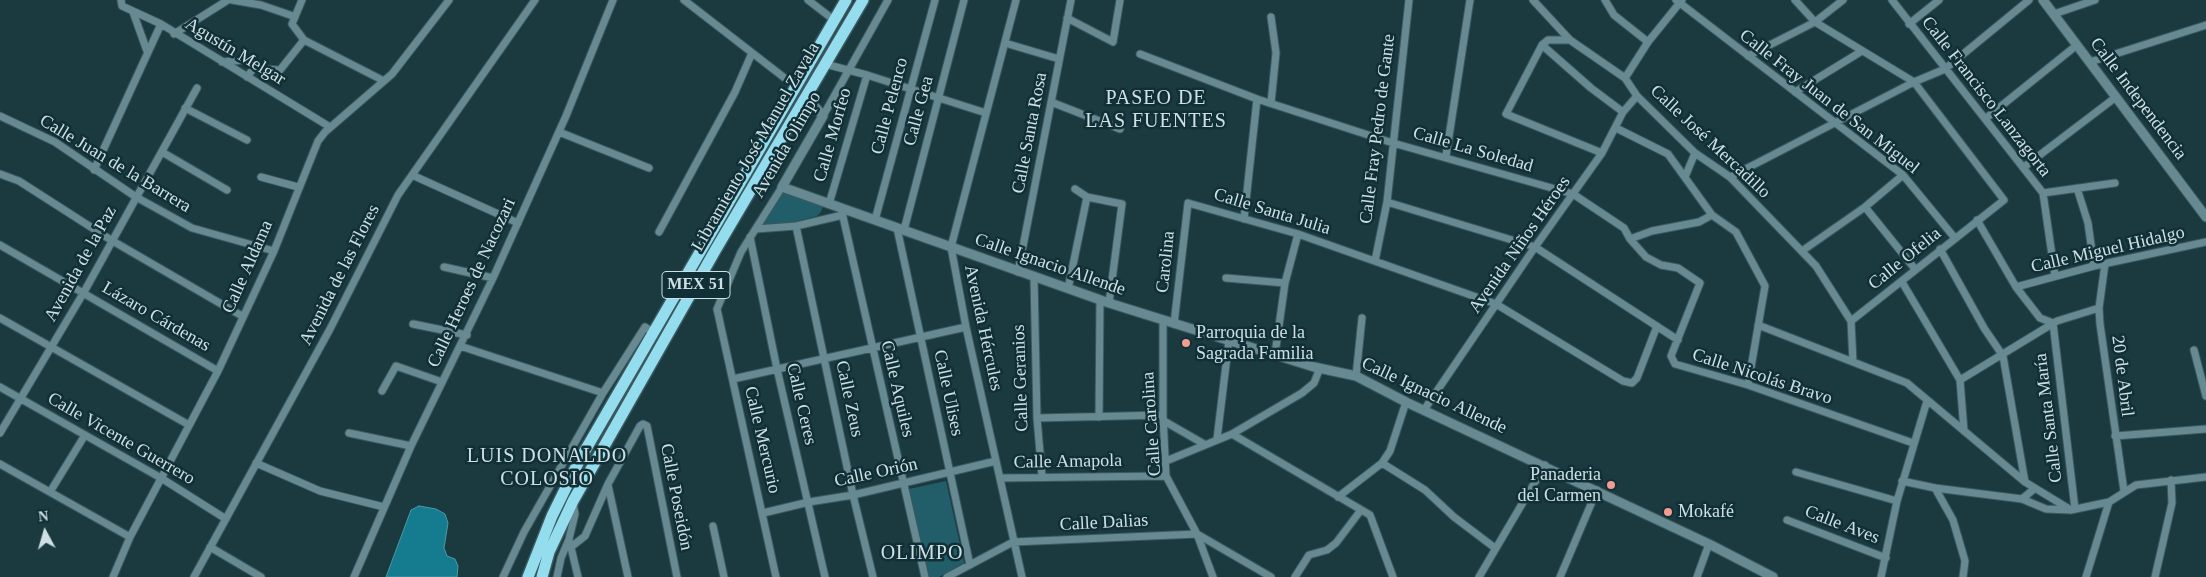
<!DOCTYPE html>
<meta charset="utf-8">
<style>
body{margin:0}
#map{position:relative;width:2206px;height:577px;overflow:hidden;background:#1b3a40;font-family:Georgia,serif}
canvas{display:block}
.north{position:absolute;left:20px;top:507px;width:50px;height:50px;-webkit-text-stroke:4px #102f36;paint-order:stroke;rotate:354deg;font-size:14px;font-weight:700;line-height:20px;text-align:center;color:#cfe0e4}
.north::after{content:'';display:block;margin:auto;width:18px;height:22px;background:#cfe0e4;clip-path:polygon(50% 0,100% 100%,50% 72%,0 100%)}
</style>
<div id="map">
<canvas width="2206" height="577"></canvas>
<div class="north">N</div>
</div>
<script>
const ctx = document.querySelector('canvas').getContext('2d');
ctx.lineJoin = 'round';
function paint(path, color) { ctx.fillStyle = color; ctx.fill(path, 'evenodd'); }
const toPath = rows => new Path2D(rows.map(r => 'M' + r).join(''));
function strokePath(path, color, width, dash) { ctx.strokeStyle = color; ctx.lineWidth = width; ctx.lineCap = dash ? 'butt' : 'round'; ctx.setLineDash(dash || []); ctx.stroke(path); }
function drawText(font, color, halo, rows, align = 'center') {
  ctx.font = font + ' Georgia,serif'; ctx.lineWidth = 5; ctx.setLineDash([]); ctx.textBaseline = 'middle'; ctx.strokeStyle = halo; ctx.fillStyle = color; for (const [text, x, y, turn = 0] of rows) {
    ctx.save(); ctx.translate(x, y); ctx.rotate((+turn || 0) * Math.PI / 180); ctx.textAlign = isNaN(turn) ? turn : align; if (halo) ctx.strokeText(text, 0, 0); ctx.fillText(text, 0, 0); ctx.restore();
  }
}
const green = toPath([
 [783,192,823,206,821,212,817,216,790,223,762,225],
 [946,481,964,563,939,577,928,577,909,489]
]);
const water = toPath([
 [419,506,436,509,445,514,448,523,444,548,447,556,455,559,458,566,457,577,386,577,411,510,419,506]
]);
const minor = toPath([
 [121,0,122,6,161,24,330,127],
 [232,0,261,5,293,16],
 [302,0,292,24,304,40,384,81],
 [684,0,795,86],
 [808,0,834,20],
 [1016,0,951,247,966,327,1022,577],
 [1533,0,1570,40,1625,78,1637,96,1695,153,1730,177,1816,266,1851,321,1853,362],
 [1605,0,1614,15,1648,42],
 [1676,0,1903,175,1954,237],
 [1795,0,1815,22,1914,82,2004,200,1851,321],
 [1892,0,2043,193,2055,276],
 [133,12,147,51],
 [2054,14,2095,0],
 [1067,18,1113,42,1120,0],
 [1909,24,1939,0],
 [174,34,228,0],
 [1570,40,1548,40,1542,45,1506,114,1602,153],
 [1005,43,1059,59],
 [1542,45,1591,88,1623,112],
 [1140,54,1257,99,1393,143,1573,194,1624,228,1630,239,1646,257,1661,265,1678,268,1700,283,1671,356,1675,364,1748,385,1913,443],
 [1748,56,1815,22,1843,0],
 [222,62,245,60,264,69,280,70,304,40],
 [2090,62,2206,25],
 [825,64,867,75,986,113],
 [247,77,256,65],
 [1625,78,1648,42,1682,0],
 [1795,92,1862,51],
 [1051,102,1120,129],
 [1271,103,1276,53,1271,17],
 [185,108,247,140],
 [0,116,55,142,136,197,192,228,274,251],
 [823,116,888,0],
 [1985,119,2077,45],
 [1616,128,1668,154,1712,215,1736,232,1765,286,1748,385],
 [559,132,649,168],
 [162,152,227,190],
 [1446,156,1470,0],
 [2024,167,2116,97],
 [94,170,161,24],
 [0,174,19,181,111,240,242,316],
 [412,175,518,223],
 [261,177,298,187],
 [1685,177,1695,153],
 [1730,177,1914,82,1945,69,2029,0],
 [2077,188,2088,223,2094,266],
 [1075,189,1087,197,1122,204,1109,303],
 [2043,193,2115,183],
 [1387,202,1535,247,1678,340],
 [829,204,867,75],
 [1865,207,1915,269],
 [841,208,925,577],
 [1244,219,1257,99],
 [875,220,935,0],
 [1977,220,2016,287,2040,318,2053,323],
 [796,226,853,495,873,577],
 [897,228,970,565],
 [756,229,796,226,843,215],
 [904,230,964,0],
 [659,232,735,92,752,53],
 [750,237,777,369,825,577],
 [1630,239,1652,231,1699,222,1712,215],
 [0,245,218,371],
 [1940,249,1984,328,2003,356,2025,482],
 [1802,251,1865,207,1903,175],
 [1375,261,1387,202,1409,0],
 [2105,264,2099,308,2100,324,2124,491],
 [444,267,493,278],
 [1018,272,1071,0],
 [1034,278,1037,418,1042,476],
 [1226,278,1285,283],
 [1902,282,1960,380,1964,431],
 [2016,287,2094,266,2206,242],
 [1068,289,1087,197],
 [0,318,189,425],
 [1163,321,1163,415,1166,476,1197,534,1213,577],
 [2053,323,2075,509],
 [413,324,467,335],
 [1174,324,1188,203,1298,234,1496,304,1623,381,1632,383,1637,378,1657,326],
 [1758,325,1907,383,2025,482,2071,510],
 [460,346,603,393],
 [2194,350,2206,396],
 [1275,354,1285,283,1298,234],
 [1356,376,1362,318],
 [733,379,966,327],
 [1960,380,2057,321,2099,308],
 [0,387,161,478,226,519],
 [382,391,396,366,442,382],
 [1424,410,1535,247,1602,153,1623,112,1637,96],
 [1099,417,1100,300],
 [1037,418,1163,415],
 [1164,421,1204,444],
 [0,433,84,292,197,88],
 [349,433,411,446],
 [1232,434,1370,515,1393,577],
 [2115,436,2206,429],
 [1217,439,1229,340],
 [1166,461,1232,434,1302,393,1314,383,1320,368],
 [256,463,320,491,384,507],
 [1382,463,1425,490,1454,517,1495,548],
 [0,464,130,537],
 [1796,472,1897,501],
 [1000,478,1166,476],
 [1902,481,1935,488,2022,499,2046,509,2071,510,2109,502,2136,485,2206,477],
 [608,485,628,577],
 [1935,488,1953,520,1965,561,1963,577],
 [50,492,85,435],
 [1338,497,1382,463,1390,451,1406,402],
 [2022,499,2034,489],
 [573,502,575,514,569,539,578,577],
 [763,513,809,502,853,495,996,461],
 [1787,520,1886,558],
 [713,526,724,577],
 [210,547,261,577],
 [571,547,585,536,608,484,640,426,643,424,647,426,677,577],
 [113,577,130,537,218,371,274,251,318,141,325,132,392,74,449,0],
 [194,577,330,329,398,195,535,0],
 [354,577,411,446,493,278,566,116,613,0],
 [503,577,524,532,603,393,645,327,654,333],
 [557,577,561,558,569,539],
 [776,577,717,309,741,252,782,187],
 [947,577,1013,542,1197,534,1271,577],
 [1295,577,1309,555,1327,550,1336,543,1361,510],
 [1479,577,1545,465],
 [1560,577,1597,490],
 [1697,577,1709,544],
 [1881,577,1897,501,1927,401],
 [2086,577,2109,502],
 [2155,577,2172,503,2171,480]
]);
const tertiary = toPath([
 [2043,0,2206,217],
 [806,96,823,116,782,187,1109,303,1314,367,1356,376,1406,402,1709,544,1773,577]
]);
const primary = toPath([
 [528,577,552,516,579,461,846,0],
 [542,577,549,552,573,501,716,249,863,0]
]);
const markers = [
 [1186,343,5,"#f59c90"],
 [1611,485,5,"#f59c90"],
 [1668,512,5,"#f59c90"]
];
const shields = [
 [696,285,68]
];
const shieldNames = [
 ["MEX 51",696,285]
];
const streetNames = [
 ["Agustín Melgar",235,52,31],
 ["Calle Francisco Lanzagorta",1986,97,52],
 ["Calle Independencia",2138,99,53],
 ["Calle Fray Juan de San Miguel",1829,102,38],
 ["Calle Pelenco",890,106,-75],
 ["Calle Gea",919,111,-75],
 ["Calle Fray Pedro de Gante",1378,129,-83],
 ["Calle Santa Rosa",1030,133,-79],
 ["Calle Morfeo",833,135,-74],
 ["Calle José Mercadillo",1710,142,43],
 ["Avenida Olimpo",787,145,-60],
 ["Libramiento José Manuel Zavala",756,147,-60],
 ["Calle La Soledad",1473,150,16],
 ["Calle Juan de la Barrera",115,164,31],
 ["Calle Santa Julia",1272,212,17],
 ["Avenida Niños Héroes",1520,245,-55],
 ["Calle Miguel Hidalgo",2108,250,-13],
 ["Calle Ofelia",1905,259,-39],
 ["Carolina",1166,262,-84],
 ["Avenida de la Paz",81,264,-61],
 ["Calle Ignacio Allende",1050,265,19],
 ["Calle Aldama",248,267,-66],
 ["Avenida de las Flores",340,275,-63],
 ["Calle Heroes de Nacozari",472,283,-65],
 ["Lázaro Cárdenas",156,317,30],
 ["Avenida Hércules",983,328,78],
 ["20 de Abril",2122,376,83],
 ["Calle Nicolás Bravo",1762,377,18],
 ["Calle Geranios",1021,378,-92],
 ["Calle Aquiles",897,389,77],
 ["Calle Ulises",948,393,78],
 ["Calle Ignacio Allende",1434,396,25],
 ["Calle Zeus",849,399,78],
 ["Calle Ceres",801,404,77],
 ["Calle Santa María",2049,418,-97],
 ["Calle Carolina",1152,424,-94],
 ["Calle Vicente Guerrero",121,439,30],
 ["Calle Mercurio",762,440,77],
 ["Calle Amapola",1068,462,-1],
 ["Calle Orión",876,473,-12],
 ["Calle Poseidón",676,497,79],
 ["Calle Dalias",1104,523,-3],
 ["Calle Aves",1842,525,21]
];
const poiNames = [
 ["Parroquia de la",1196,333],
 ["Sagrada Familia",1196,354],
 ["Panaderia",1601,475,"right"],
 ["del Carmen",1601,496,"right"],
 ["Mokafé",1678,512]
];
const quarterNames = [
 ["PASEO DE",1156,99],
 ["LAS FUENTES",1156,122],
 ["LUIS DONALDO",547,457],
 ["COLOSIO",547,480],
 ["OLIMPO",922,554]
];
paint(green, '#215e6a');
paint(water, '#157b8e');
strokePath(water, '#4d99a8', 1);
strokePath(minor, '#3b585e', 9);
strokePath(tertiary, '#3b585e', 11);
strokePath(primary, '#3b585e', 14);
strokePath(minor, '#678991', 7);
strokePath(tertiary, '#678991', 9);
strokePath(primary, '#94ddee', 11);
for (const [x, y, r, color] of markers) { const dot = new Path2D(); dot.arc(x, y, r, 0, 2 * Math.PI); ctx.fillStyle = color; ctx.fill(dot); strokePath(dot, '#102f36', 2); }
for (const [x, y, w] of shields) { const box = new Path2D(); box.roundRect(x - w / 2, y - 13.5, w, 27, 4); ctx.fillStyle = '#102f36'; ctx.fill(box); strokePath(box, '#cfe0e4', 1); }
drawText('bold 16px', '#cfe0e4', null, shieldNames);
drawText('18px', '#cfe0e4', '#102f36', streetNames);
drawText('18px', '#cfe0e4', '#102f36', poiNames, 'left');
ctx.letterSpacing = '1px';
drawText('20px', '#cfe0e4', '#102f36', quarterNames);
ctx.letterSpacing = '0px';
</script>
